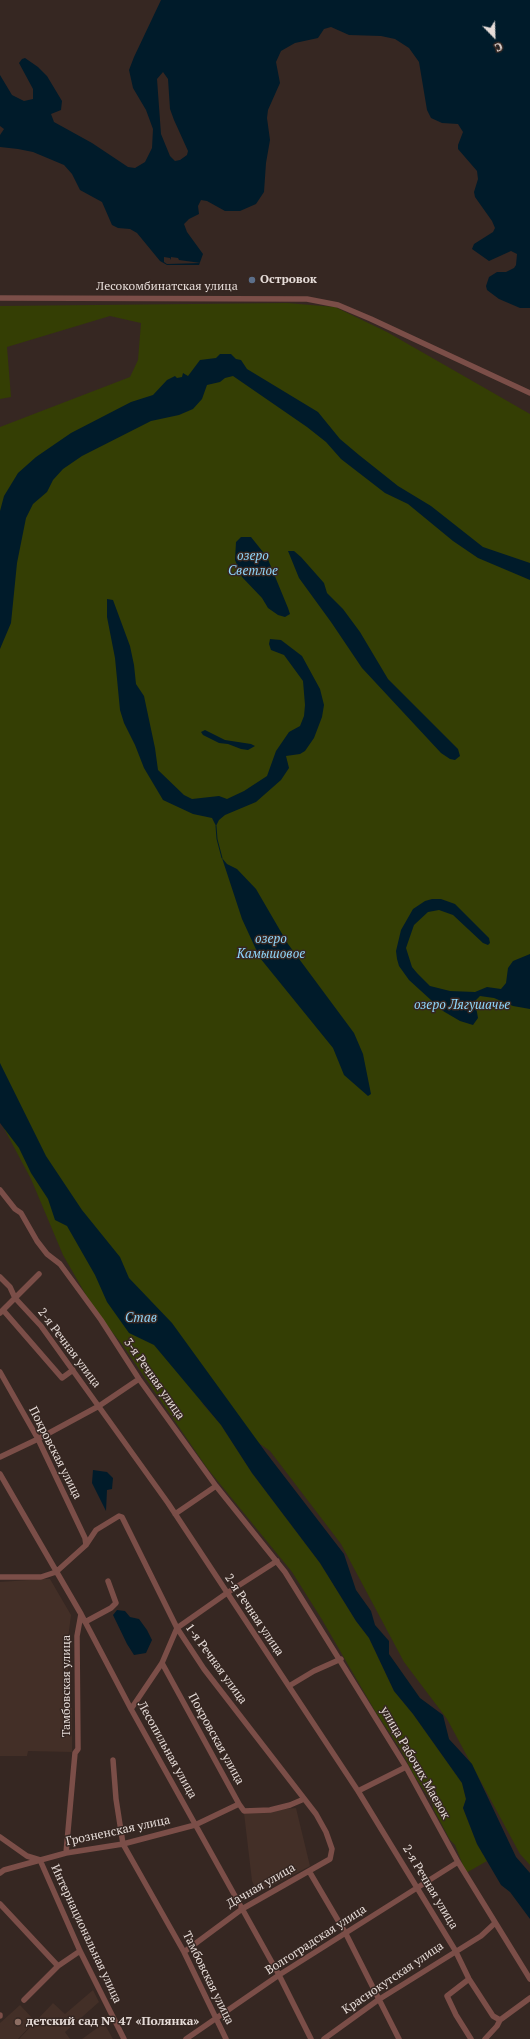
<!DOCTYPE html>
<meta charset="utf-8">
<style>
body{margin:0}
#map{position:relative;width:530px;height:2039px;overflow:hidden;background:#362722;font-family:"PT Serif",serif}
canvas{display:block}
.north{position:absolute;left:474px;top:16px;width:40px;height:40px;-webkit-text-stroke:3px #362722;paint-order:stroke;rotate:157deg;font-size:11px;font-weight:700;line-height:16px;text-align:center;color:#e6dcd8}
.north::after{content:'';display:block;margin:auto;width:14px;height:18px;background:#e6dcd8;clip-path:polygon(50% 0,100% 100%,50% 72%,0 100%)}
</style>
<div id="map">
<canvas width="530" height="2039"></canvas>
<div class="north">С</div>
</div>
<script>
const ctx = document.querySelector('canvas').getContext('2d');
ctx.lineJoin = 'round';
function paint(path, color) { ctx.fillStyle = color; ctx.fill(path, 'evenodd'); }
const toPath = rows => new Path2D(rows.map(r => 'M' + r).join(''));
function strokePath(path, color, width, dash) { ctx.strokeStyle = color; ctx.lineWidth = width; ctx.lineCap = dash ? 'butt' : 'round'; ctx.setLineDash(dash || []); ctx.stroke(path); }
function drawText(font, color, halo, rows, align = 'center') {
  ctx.font = font + ' "PT Serif",serif'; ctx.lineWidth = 3; ctx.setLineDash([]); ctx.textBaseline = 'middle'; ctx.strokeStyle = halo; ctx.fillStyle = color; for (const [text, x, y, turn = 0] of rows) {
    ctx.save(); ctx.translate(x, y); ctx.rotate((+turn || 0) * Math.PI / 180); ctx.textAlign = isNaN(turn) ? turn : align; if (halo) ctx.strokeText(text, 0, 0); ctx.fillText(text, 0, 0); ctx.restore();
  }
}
const built = toPath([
 [43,1579,50,1579,71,1615,68,1639,68,1708,72,1708,72,1752,28,1751,27,1756,0,1756,0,1582],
 [296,1808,310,1866,258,1893,252,1881,244,1813],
 [93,1990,99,2002,65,2032,70,2039,19,2039,53,2003,65,2014],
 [20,2005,35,2021,18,2039,0,2039,0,2023],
 [104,2023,113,2039,82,2039]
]);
const green = toPath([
 [287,303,335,307,387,332,530,414,530,1865,520,1854,447,1719,404,1662,341,1544,270,1451,184,1390,201,1402,221,1425,252,1473,320,1563,356,1621,369,1638,394,1691,413,1714,462,1783,466,1799,463,1808,477,1844,487,1861,466,1873,455,1845,450,1840,434,1810,432,1802,415,1777,401,1750,375,1711,321,1618,292,1572,207,1468,124,1347,94,1309,63,1255,31,1179,0,1121,0,427,130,377,138,360,141,323,110,316,7,347,11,397,0,399,0,306]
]);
const water = toPath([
 [161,0,530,0,530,308,520,308,499,299,487,290,486,286,489,277,497,272,506,272,514,268,516,265,517,254,511,251,489,261,472,249,474,244,493,232,495,228,492,221,475,197,474,192,478,179,477,171,458,149,458,145,463,132,458,124,442,123,431,118,427,110,419,62,409,48,395,39,381,36,349,35,331,27,324,29,318,38,295,43,281,51,276,62,280,83,268,110,267,118,270,140,266,163,264,192,256,204,240,211,225,211,207,201,201,200,198,206,199,214,189,219,184,224,187,232,203,254,199,265,167,265,160,261,137,233,130,229,118,228,112,225,102,202,80,190,72,174,64,165,33,152,18,149,0,147,0,135,4,129,0,126,0,75,12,95,24,101,33,99,33,89,19,63,22,59,25,58,38,67,47,76,62,101,61,110,51,114,54,122,92,143,128,167,135,168,145,162,152,148,153,129,146,110,133,88,129,70,134,57],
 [163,72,168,79,170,109,174,120,188,151,187,155,180,160,175,161,170,156,161,134,157,79],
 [220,354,231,354,236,359,241,360,247,369,318,412,340,439,359,455,398,486,431,506,483,547,530,563,530,580,478,558,453,541,408,504,385,493,341,459,326,442,307,427,233,376,225,378,220,382,207,385,202,399,193,409,179,415,151,421,82,456,63,469,53,480,47,492,33,504,26,518,17,563,11,623,0,649,0,511,4,496,18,473,36,457,71,433,131,402,153,395,167,380,175,376,177,378,182,377,183,373,188,376,200,360,216,358],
 [241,537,251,537,267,557,288,608,290,614,285,617,278,615,268,608,262,598,242,577,235,560,236,542],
 [288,551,294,551,301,557,324,583,327,593,343,609,360,632,388,679,458,749,460,756,455,760,450,759,441,753,362,668,331,622,299,578],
 [107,599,113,600,130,646,134,665,136,684,144,696,155,748,158,770,184,795,192,799,219,796,227,799,244,791,267,776,276,751,289,732,300,726,304,716,305,705,303,681,284,655,271,650,269,644,270,639,281,640,302,656,320,689,324,705,322,717,314,738,305,751,300,754,286,756,289,768,281,780,256,802,225,815,219,820,216,826,212,818,193,814,163,800,144,768,135,745,124,723,120,710,115,658,107,617],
 [205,730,225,740,251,744,255,746,248,750,241,749,228,744,219,743,203,735,201,732],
 [222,858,227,864,237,869,256,889,288,944,354,1033,363,1054,371,1094,368,1096,344,1075,333,1048,260,958,242,919],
 [432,899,441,899,455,904,489,938,490,943,488,945,483,943,453,915,439,910,428,912,414,925,406,948,412,967,417,973,430,986,450,991,475,992,487,987,501,989,506,983,508,968,513,961,530,954,530,1009,513,1006,494,998,480,996,475,1001,478,1018,473,1025,460,1021,443,1011,409,980,399,966,397,959,396,951,401,930,413,909,425,901],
 [0,1063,46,1156,82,1210,120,1257,129,1278,172,1323,267,1454,344,1554,356,1590,371,1611,375,1625,389,1641,389,1654,420,1698,443,1715,449,1739,472,1764,516,1857,530,1873,530,1919,510,1892,501,1885,477,1844,463,1808,466,1799,462,1783,413,1714,394,1691,369,1638,356,1621,320,1563,252,1473,221,1425,154,1345,129,1333,107,1302,95,1275,67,1226,55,1220,48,1199,31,1173,19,1148,0,1123],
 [93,1470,107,1472,113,1478,112,1489,107,1490,106,1511,92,1483],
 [117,1610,125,1611,130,1617,139,1619,147,1630,152,1640,146,1653,134,1655,127,1644,113,1615]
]);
const pier = toPath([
 [164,257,170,258,171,260,171,257,178,258,179,260,201,263,167,264,164,262]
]);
const stream = toPath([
 [216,826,217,839,222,858]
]);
const minor = toPath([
 [0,298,307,299,338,305,371,319,530,393],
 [0,1190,15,1209,21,1213,37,1241,47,1254,60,1264,101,1320,139,1379,216,1486,285,1572,406,1767,458,1862,530,1979],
 [0,1277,10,1287,15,1298,41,1326,168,1503,358,1791,455,1950,469,1979,493,2016,500,2020,530,1998],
 [3,1310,62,1378,73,1370],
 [0,1313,39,1274],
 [0,1372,38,1439,85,1538,86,1545],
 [0,1457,38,1439,99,1406,139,1379],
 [0,1474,81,1614,131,1709,279,1975,311,2039],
 [175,1514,216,1486],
 [0,1577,41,1577,56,1572,86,1545,96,1530,119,1516,122,1517,177,1628,204,1669,316,1814,326,1832,332,1849,330,1859,242,1909,184,1952],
 [85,1622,111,1608,116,1603,108,1581],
 [162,1663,239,1804],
 [289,1686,314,1671,341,1659],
 [131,1709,162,1663,177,1628,227,1593,277,1561],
 [113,1760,116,1799,123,1844,184,1952,226,2039],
 [358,1791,406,1767],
 [0,1837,27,1856,40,1860,80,1951,124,2039],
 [66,1853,75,1753,78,1749,77,1636,81,1614],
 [309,1871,346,1934,399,2039],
 [0,1873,4,1870,66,1853,123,1844,195,1825,239,1804,244,1811,270,1810,290,1805,304,1799],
 [0,1904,58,1966],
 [469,1979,447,1996,456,2015,471,2039],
 [24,2000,58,1966,80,1951],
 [0,2015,0,2016],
 [186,2039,279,1975,458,1862],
 [324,2039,378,2000,481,1936,495,1923],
 [485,2039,497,2026,500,2020]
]);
const markers = [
 [252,280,4,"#5c6f8a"],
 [18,2022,4,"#8d6e63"]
];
const poiNames = [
 ["Островок",260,280],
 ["детский сад № 47 «Полянка»",26,2022]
];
const streetNames = [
 ["Лесокомбинатская улица",167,287],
 ["2-я Речная улица",69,1348,53],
 ["3-я Речная улица",154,1379,55],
 ["Покровская улица",55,1453,63],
 ["2-я Речная улица",254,1615,56],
 ["1-я Речная улица",216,1664,54],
 ["Тамбовская улица",67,1686,-90],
 ["Покровская улица",216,1739,61],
 ["Лесопильная улица",167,1750,61],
 ["улица Рабочих Маевок",415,1763,60],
 ["Грозненская улица",118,1831,-12],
 ["Дачная улица",261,1886,-30],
 ["2-я Речная улица",430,1887,59],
 ["Интернациональная улица",86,1934,65],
 ["Волгоградская улица",316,1940,-33],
 ["Тамбовская улица",208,1978,64],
 ["Краснокутская улица",393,1978,-34]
];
const waterNames = [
 ["озеро",253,556],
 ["Светлое",253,571],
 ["озеро",271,939],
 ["Камышовое",271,954],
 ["озеро Лягушачье",462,1005],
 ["Став",141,1318]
];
paint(built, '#432f27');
paint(green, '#343e04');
paint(water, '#001b2a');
paint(pier, '#362722');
strokePath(stream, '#001b2a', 1);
strokePath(minor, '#7b4e48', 5.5);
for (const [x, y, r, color] of markers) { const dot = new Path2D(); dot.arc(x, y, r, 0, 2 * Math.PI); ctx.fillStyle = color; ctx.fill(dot); strokePath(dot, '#362722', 1.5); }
drawText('bold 12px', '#e6dcd8', '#362722', poiNames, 'left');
drawText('12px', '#e6dcd8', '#362722', streetNames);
drawText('italic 13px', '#8fd6fb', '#362722', waterNames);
</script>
